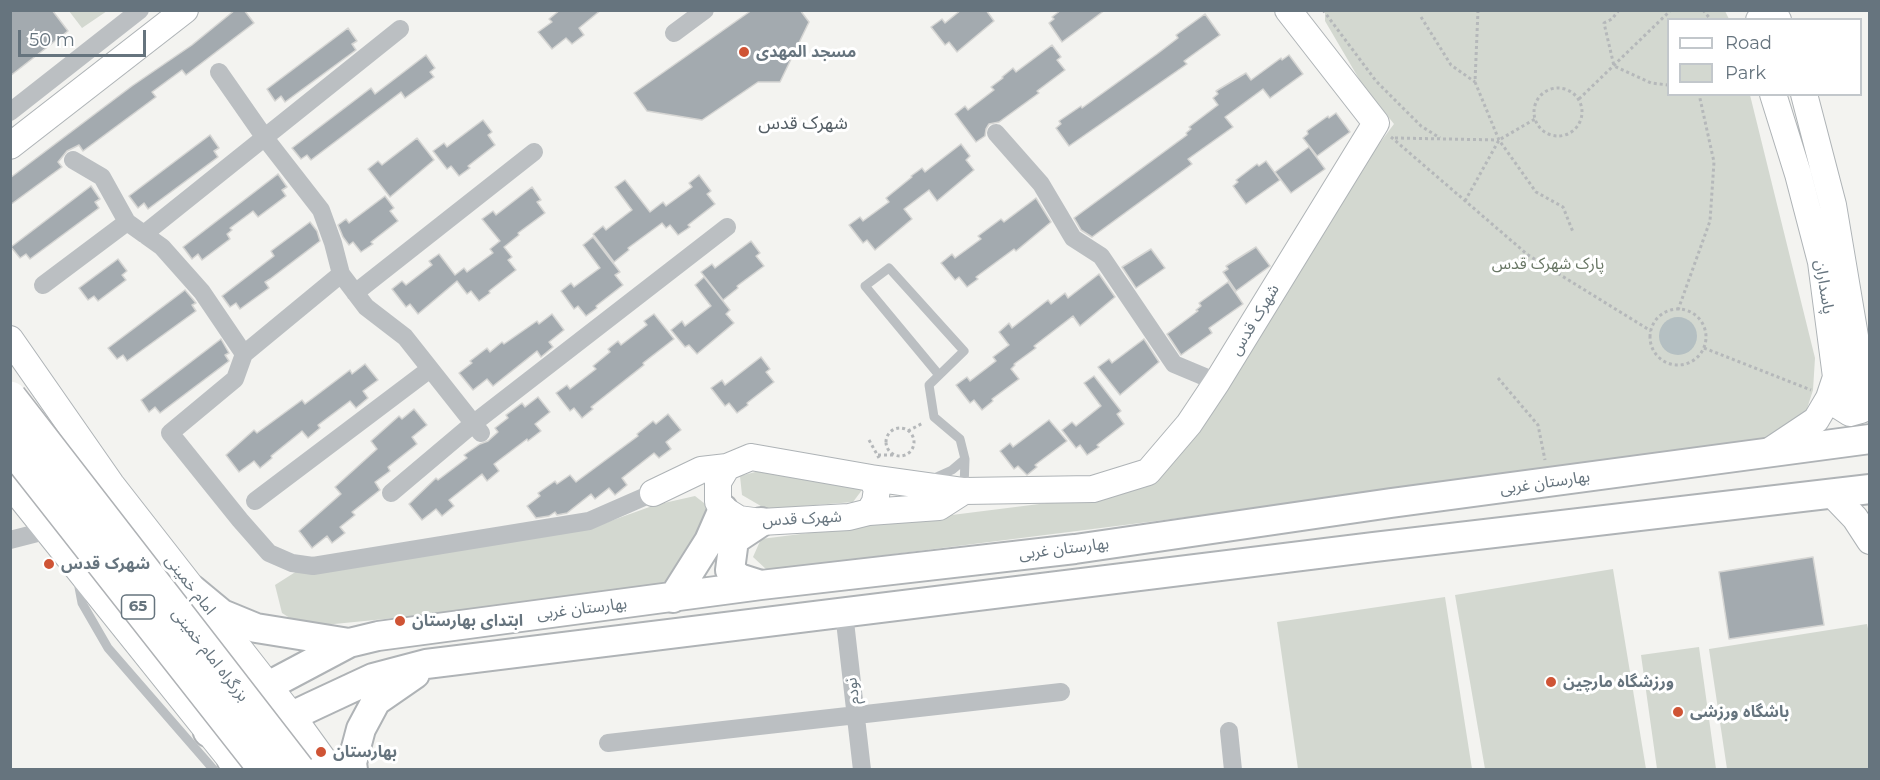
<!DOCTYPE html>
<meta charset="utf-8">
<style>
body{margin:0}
#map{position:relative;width:1880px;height:780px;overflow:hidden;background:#f3f3f0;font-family:Montserrat,sans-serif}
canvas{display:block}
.frame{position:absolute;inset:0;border:12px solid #66747e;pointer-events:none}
.legend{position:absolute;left:1667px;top:18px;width:195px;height:78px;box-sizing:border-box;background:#fff;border:2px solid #c2c7cb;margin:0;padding:8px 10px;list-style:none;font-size:18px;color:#66747e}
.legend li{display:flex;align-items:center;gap:12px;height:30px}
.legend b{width:30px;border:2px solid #c2c7cb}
.scale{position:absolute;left:18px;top:30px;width:128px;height:27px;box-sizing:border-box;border:3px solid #66747e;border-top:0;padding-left:8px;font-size:18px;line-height:21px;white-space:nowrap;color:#66747e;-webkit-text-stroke:4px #fff;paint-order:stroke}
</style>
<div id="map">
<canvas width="1880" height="780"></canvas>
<div class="frame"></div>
<ul class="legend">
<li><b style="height:8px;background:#fff"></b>Road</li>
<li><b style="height:16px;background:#d3d8d0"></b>Park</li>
</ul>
<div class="scale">50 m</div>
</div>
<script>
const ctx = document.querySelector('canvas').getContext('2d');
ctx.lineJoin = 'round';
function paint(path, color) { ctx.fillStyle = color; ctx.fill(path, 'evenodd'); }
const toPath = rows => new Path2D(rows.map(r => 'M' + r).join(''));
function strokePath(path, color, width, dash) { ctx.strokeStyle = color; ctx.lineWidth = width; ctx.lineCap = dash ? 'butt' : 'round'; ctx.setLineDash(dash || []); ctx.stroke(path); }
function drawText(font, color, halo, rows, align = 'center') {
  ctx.font = font + ' Montserrat,"Noto Sans Arabic",sans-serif'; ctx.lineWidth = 6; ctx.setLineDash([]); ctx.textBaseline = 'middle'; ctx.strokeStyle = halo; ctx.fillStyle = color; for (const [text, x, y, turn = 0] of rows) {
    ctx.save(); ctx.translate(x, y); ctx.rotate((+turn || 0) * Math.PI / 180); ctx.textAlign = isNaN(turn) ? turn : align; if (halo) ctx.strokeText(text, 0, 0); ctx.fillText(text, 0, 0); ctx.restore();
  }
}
const green = toPath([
 [69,11,107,11,82,28],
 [1325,11,1725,11,1729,19,1668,20,1668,94,1750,95,1815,358,1813,390,1805,415,1768,444,767,570,753,557,761,539,1087,498,1152,485,1223,392,1376,148,1394,124,1362,84,1325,21],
 [759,471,865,486,853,502,766,509,742,495,740,476],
 [695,496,713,510,667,591,304,627,282,613,275,585,297,571,591,528,655,505],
 [1613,569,1646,769,1485,769,1455,595],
 [1445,597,1472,769,1298,769,1277,622],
 [1867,624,1870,638,1869,769,1727,769,1709,649],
 [1699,647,1716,769,1657,769,1641,655]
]);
const water = toPath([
 '1659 336a19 19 0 1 1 38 0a19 19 0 1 1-38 0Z'
]);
const building = toPath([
 [10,10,52,10,68,31,10,76,10,10],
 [235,10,244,10,254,23,186,75,182,70,152,92,156,97,83,151,79,145,67,151,58,162,62,167,10,205,10,178,132,86,192,45,235,10],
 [560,10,601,10,579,28,584,35,572,44,566,38,552,49,538,32,552,22,549,19,560,10],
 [752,10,800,10,809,22,780,82,758,82,702,120,647,111,634,93,752,10],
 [961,10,986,10,994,21,957,52,949,42,945,45,931,27,942,19,945,23,961,10],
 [1061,10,1105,10,1062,42,1049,23,1054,19,1052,17,1061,10],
 [1205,14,1220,35,1184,61,1187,64,1069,146,1056,128,1061,124,1059,121,1081,106,1082,108,1157,54,1178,38,1176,35,1205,14],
 [348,28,357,41,352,44,356,50,285,102,281,96,275,101,267,89,348,28],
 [1052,45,1061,57,1057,60,1065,70,1037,91,1039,93,999,122,989,124,986,129,985,136,976,142,955,114,965,106,968,110,994,90,991,87,1003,78,1002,77,1013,68,1016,72,1052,45],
 [426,55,435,68,430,72,434,77,405,98,401,92,311,160,307,155,301,159,292,148,371,88,375,94,426,55],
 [1289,55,1303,74,1270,98,1263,89,1225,117,1233,127,1188,159,1192,164,1092,237,1081,230,1074,218,1187,135,1186,133,1191,129,1189,127,1218,105,1213,98,1218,94,1216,91,1246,73,1251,80,1281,58,1282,60,1289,55],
 [1336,113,1350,132,1317,156,1303,138,1308,134,1307,131,1328,116,1329,118,1336,113],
 [483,120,492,132,488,135,495,145,468,166,470,168,459,176,451,166,447,169,433,151,444,143,447,147,483,120],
 [210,135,219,148,214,151,218,157,148,209,144,203,138,208,129,196,210,135],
 [417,138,434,160,390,197,368,169,378,161,382,165,417,138],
 [961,144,970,156,966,160,974,170,937,201,929,190,904,209,912,219,875,250,867,240,863,243,849,225,860,217,863,221,889,202,886,198,912,177,911,176,922,168,925,172,961,144],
 [1309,147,1325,169,1291,193,1275,172,1309,147],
 [1266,161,1280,180,1246,204,1233,186,1238,182,1236,180,1257,164,1259,166,1266,161],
 [278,174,287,187,282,190,286,196,258,217,253,211,230,228,232,230,227,234,230,239,202,260,198,254,192,259,183,247,278,174],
 [699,175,711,191,707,194,715,204,688,225,690,227,678,235,670,225,666,228,662,223,628,248,629,250,614,262,593,234,603,226,606,230,632,210,615,187,625,180,650,212,663,202,666,206,692,187,689,183,699,175],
 [91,186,100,199,95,202,99,208,30,259,26,254,20,258,11,247,91,186],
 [532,187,541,200,537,202,545,213,518,233,519,235,504,247,512,257,508,260,516,270,489,291,490,293,479,301,471,291,467,294,457,281,418,314,410,304,406,307,392,289,402,281,406,285,432,265,429,261,439,254,455,275,464,268,467,272,493,253,490,249,500,241,482,219,493,211,496,215,532,187],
 [385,196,394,208,390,211,398,221,371,242,373,244,361,252,353,242,349,245,343,237,338,225,346,219,349,223,385,196],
 [1036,198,1051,222,1016,251,1014,249,976,277,978,279,967,287,959,277,955,280,941,263,952,254,955,258,981,239,978,236,1001,219,1004,222,1036,198],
 [310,222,317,231,320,241,270,279,265,282,269,288,240,309,236,303,230,307,222,296,274,256,271,251,310,222],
 [593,237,620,272,615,275,623,285,596,306,597,308,586,316,578,306,574,309,561,291,571,283,574,287,600,268,583,245,593,237],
 [751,241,760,253,756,256,764,266,737,286,738,288,723,300,701,272,712,264,715,268,751,241],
 [1256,247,1270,266,1236,291,1223,272,1228,269,1226,266,1256,247],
 [1151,249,1165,268,1136,288,1122,267,1151,249],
 [118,259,127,271,122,275,126,280,98,301,94,296,88,300,79,288,118,259],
 [1099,274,1115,297,1080,326,1073,316,1034,346,1036,348,1014,364,1015,365,1011,369,1019,379,992,399,993,401,982,410,974,400,970,403,956,385,967,377,970,381,996,361,993,357,1009,345,999,332,1009,323,1012,328,1048,300,1051,304,1065,293,1068,298,1099,274],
 [704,277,730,310,726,314,734,323,697,354,689,345,685,347,671,330,682,321,685,326,711,306,695,285,704,277],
 [1228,282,1243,304,1209,328,1212,333,1181,355,1167,334,1198,311,1196,310,1201,306,1199,303,1228,282],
 [185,290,196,303,192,305,196,311,127,361,123,355,117,359,108,348,185,290],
 [552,314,564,330,549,342,553,347,541,357,537,351,493,386,487,379,473,390,459,373,472,363,470,361,487,348,490,352,502,342,504,344,537,321,539,324,552,314],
 [654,314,674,339,643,363,644,365,591,407,593,409,582,418,574,408,570,411,556,393,567,385,570,389,596,369,593,366,610,352,608,349,618,341,621,345,647,325,644,321,654,314],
 [221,339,229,353,225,355,229,361,160,413,155,407,149,412,141,400,221,339],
 [1144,339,1159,362,1120,395,1098,367,1109,359,1112,363,1144,339],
 [761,357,770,369,766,372,774,382,747,403,748,405,737,413,729,403,725,406,711,388,722,380,725,385,761,357],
 [365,364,378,380,363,391,368,398,356,408,350,401,318,425,320,428,308,438,302,431,271,456,272,458,260,468,254,461,239,472,226,455,254,430,257,433,302,400,305,404,350,370,352,374,365,364],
 [1094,376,1121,411,1117,414,1124,424,1097,445,1099,447,1087,455,1080,445,1076,448,1062,430,1072,422,1076,426,1101,406,1084,383,1094,376],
 [538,397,550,412,535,424,541,431,528,441,527,439,494,464,499,471,487,481,482,474,449,500,454,506,442,516,436,509,422,520,409,504,436,478,438,480,467,458,464,455,480,444,488,441,498,432,495,428,508,418,506,415,522,403,525,407,538,397],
 [414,409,427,425,412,437,417,444,388,467,390,471,375,482,380,490,352,512,355,515,340,527,345,533,332,543,327,536,312,548,299,531,341,494,335,487,377,449,371,441,399,416,402,419,414,409],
 [668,414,681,430,666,442,671,449,659,458,654,453,622,478,627,485,615,495,609,488,595,499,591,494,567,513,557,515,555,512,549,516,536,518,527,506,540,496,538,493,555,481,557,484,570,475,576,482,638,436,637,434,653,421,656,424,668,414],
 [1049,420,1067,441,1035,465,1037,467,1027,475,1018,466,1014,469,1000,451,1010,443,1013,447,1049,420],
 [1813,557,1824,625,1729,639,1719,572,1813,557]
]);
const path = toPath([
 [1323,10,1376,81,1421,126,1440,138],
 [1478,10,1475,82,1499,140,1536,192,1563,207,1573,232],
 [1619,10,1612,19,1604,23,1614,66,1651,83,1668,85],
 [1703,10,1711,20],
 [1421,17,1451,65,1475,82],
 '1534 112a24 24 0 1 1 48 0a24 24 0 1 1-48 0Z',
 [1579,99,1671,10],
 [1391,137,1528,255,1651,331],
 [1395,138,1499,140],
 [1465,201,1499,140,1535,119],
 '1650 337a28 28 0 1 1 56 0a28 28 0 1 1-56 0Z',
 [1678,310,1710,221,1714,162,1699,94],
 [1704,348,1811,390],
 [1498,378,1538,425,1545,460],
 '886 442a14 14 0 1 1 28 0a14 14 0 1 1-28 0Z',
 [908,431,923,423],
 [869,440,879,458],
 [878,455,894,455]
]);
const lane = toPath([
 [939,375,865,286,889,268,964,351,929,385,934,417,960,439,965,459,964,488],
 [932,479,952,470,965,459],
 [78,582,82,603,108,648,214,770]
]);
const street = toPath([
 [674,33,705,10],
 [219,72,265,138,321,210,333,243,341,274],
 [10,112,140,10],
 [996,133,1041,184,1073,238,1101,256,1174,364,1217,382],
 [73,160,102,177,127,222,162,247,202,292,244,354],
 [144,234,400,29],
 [43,285,127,222],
 [355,293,534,152],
 [481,433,405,337,366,307,341,274,244,354,235,379,170,433,240,520,269,553,292,563,313,566,589,521,653,493],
 [391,493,474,423,727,227],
 [255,501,430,369],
 [10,540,49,530],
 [844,613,862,770],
 [1229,731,1233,770],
 [608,743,1061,692]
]);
const secondary = toPath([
 [1759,20,1771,17,1778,20],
 [1804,94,1833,205,1862,378,1870,391],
 [10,146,185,10],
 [10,339,111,484,292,716,331,770],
 [1836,378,1839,406,1850,413,1861,410,1863,404,1862,378],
 [1768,452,1816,420,1829,398,1836,377,1821,262,1798,174,1773,94],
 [751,457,871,478,877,489,875,502,869,512,849,517,761,522,739,519,723,509,718,502,718,482,727,467,751,457],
 [871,478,964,491,1093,489,1148,472,1189,424,1217,382,1376,123,1288,10],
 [10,484,239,770],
 [653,493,701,470,727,467],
 [1832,494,1855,518,1870,541],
 [869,512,939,507,964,491]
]);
const primary = toPath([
 [761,522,734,540,730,570,739,578,761,585],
 [193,590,222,614,256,628,349,643],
 [673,598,709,541,723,509],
 [208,732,268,686,349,643,378,636,761,585,1075,549,1391,503,1870,439],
 [232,761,292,716,313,706,373,678,426,664,1374,547,1870,489],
 [353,770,352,763,361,729,376,701,415,674]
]);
const highwayBridge = toPath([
 [10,398,298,770],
 [10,444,266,770]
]);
const markers = [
 [744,52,6,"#cf5435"],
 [49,564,6,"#cf5435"],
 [400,621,6,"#cf5435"],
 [1551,682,6,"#cf5435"],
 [1678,712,6,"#cf5435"],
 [321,752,6,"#cf5435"]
];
const shields = [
 [138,607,33]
];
const shieldNames = [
 ["65",138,607]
];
const poiNames = [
 ["مسجد المهدی",756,52],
 ["شهرک قدس",61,564],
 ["ابتدای بهارستان",412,621],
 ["ورزشگاه مارچین",1563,682],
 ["باشگاه ورزشی",1690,712],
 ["بهارستان",333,752]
];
const parkNames = [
 ["پارک شهرک قدس",1548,264]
];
const streetNames = [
 ["پاسداران",1824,287,81],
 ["شهرک قدس",1255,320,-59],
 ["بهارستان غربی",1545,483,-8],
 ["شهرک قدس",802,519,-3],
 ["بهارستان غربی",1064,549,-7],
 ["امام خمینی",190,585,52],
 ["بهارستان غربی",582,609,-7],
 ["بزرگراه امام خمینی",210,655,52],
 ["نودم",853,691,-97]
];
const neighbourhoodNames = [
 ["شهرک قدس",803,124]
];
paint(green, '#d3d8d0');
paint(water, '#b4bfc2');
paint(building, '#a3aaaf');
strokePath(building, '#d5d5d3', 1.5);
strokePath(secondary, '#aeb3b6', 28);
strokePath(primary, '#afb3b6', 32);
strokePath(path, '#b5b8ba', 3, [3, 3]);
strokePath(lane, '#bbbfc2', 9);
strokePath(street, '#bbbfc2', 18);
strokePath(secondary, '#fff', 26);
strokePath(primary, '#fff', 28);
strokePath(highwayBridge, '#afb2b5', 36, []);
strokePath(highwayBridge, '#fff', 33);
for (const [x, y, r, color] of markers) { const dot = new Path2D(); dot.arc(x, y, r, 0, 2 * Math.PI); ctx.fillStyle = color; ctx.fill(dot); strokePath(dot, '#fff', 2); }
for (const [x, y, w] of shields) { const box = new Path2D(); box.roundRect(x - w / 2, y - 12, w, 24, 4.5); ctx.fillStyle = '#fff'; ctx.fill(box); strokePath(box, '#66747e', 1.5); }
drawText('bold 15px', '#66747e', null, shieldNames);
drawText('bold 16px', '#66747e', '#fff', poiNames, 'left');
drawText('16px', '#687664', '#fff', parkNames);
drawText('16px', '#66747e', '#fff', streetNames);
drawText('18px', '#535d64', '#fff', neighbourhoodNames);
</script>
